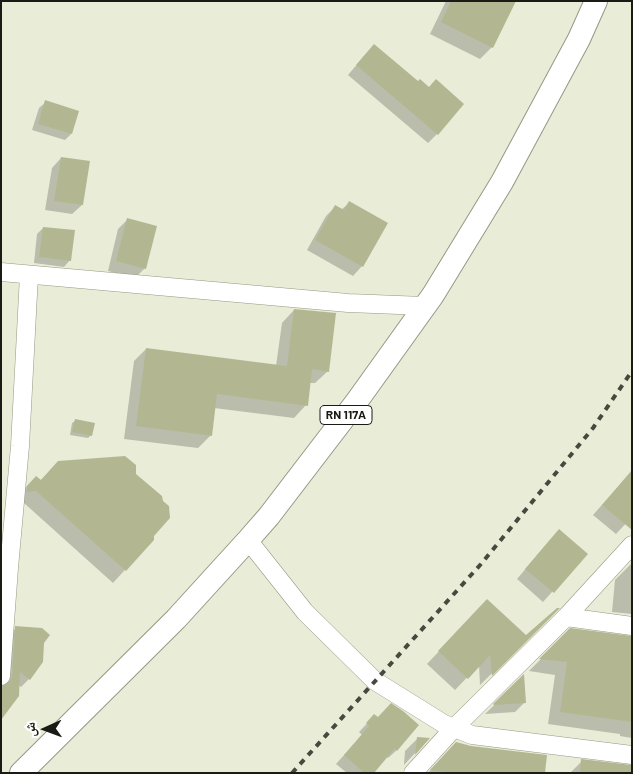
<!DOCTYPE html>
<meta charset="utf-8">
<style>
body{margin:0}
#map{position:relative;width:633px;height:774px;overflow:hidden;background:#e9ecd7;font-family:Barlow,"Noto Naskh Arabic",sans-serif}
canvas{display:block}
.frame{position:absolute;inset:0;border:2px solid #1a1b14;pointer-events:none}
.north{position:absolute;left:20px;top:704px;width:50px;height:50px;-webkit-text-stroke:4px #fff;paint-order:stroke;rotate:268deg;font-size:14px;font-weight:700;line-height:20px;text-align:center;color:#1a1b14}
.north::after{content:'';display:block;margin:auto;width:18px;height:22px;background:#1a1b14;clip-path:polygon(50% 0,100% 100%,50% 72%,0 100%)}
</style>
<div id="map">
<canvas width="633" height="774"></canvas>
<div class="frame"></div>
<div class="north">ش</div>
</div>
<script>
const ctx = document.querySelector('canvas').getContext('2d');
ctx.lineJoin = 'round';
function paint(path, color) { ctx.fillStyle = color; ctx.fill(path, 'evenodd'); }
const toPath = rows => new Path2D(rows.map(r => 'M' + r).join(''));
function strokePath(path, color, width, dash) { ctx.strokeStyle = color; ctx.lineWidth = width; ctx.lineCap = dash ? 'butt' : 'round'; ctx.setLineDash(dash || []); ctx.stroke(path); }
function drawText(font, color, halo, rows, align = 'center') {
  ctx.font = font + ' Barlow,sans-serif'; ctx.lineWidth = 4; ctx.setLineDash([]); ctx.textBaseline = 'middle'; ctx.strokeStyle = halo; ctx.fillStyle = color; for (const [text, x, y, turn = 0] of rows) {
    ctx.save(); ctx.translate(x, y); ctx.rotate((+turn || 0) * Math.PI / 180); ctx.textAlign = isNaN(turn) ? turn : align; if (halo) ctx.strokeText(text, 0, 0); ctx.fillText(text, 0, 0); ctx.restore();
  }
}
const shadow = toPath([
 [446,1,515,1,492,47,480,59,430,34],
 [365,55,428,88,437,134,428,143,348,75],
 [46,102,71,134,65,140,32,130,39,108],
 [61,158,82,205,72,214,45,210,52,168],
 [349,203,362,266,353,276,307,250,326,216,335,207,341,210],
 [127,220,145,268,135,278,108,271,118,229],
 [43,228,70,260,64,267,34,263,37,234],
 [294,310,328,371,315,383,309,383,306,405,294,418,214,408,210,436,198,448,124,439,134,361,146,349,276,366,282,323],
 [75,421,91,435,88,438,70,435,72,423],
 [58,462,135,474,153,539,113,583,24,503,15,504,24,489,36,477,40,481],
 [632,471,632,517,616,534,593,515],
 [550,540,586,554,543,602,517,579],
 [632,563,632,614,612,612,615,580],
 [555,611,480,685,479,665,455,690,427,664,476,612,526,637],
 [16,628,43,642,29,679,21,687,18,685,4,687,7,636],
 [570,630,632,638,632,738,620,736,620,734,548,724,555,675,529,671],
 [523,677,524,703,515,712,485,714],
 [374,716,397,750,388,758,386,756,372,773,347,773,336,764,362,735,359,732],
 [418,738,428,739,404,765,405,751],
 [444,756,544,773,428,773],
 [582,761,632,767,632,773,570,773]
]);
const building = toPath([
 [451,1,516,1,493,48,441,22],
 [374,44,418,81,420,79,429,87,436,79,464,104,438,135,356,65],
 [45,100,79,111,72,134,38,124],
 [61,157,90,161,83,205,54,201],
 [349,201,388,223,363,267,315,240,335,205,344,210],
 [127,218,157,226,146,269,116,261],
 [43,227,75,230,71,261,39,257],
 [294,309,336,313,329,372,312,369,308,406,217,394,212,436,136,426,146,348,287,366],
 [75,419,95,423,92,436,72,432],
 [125,456,136,465,136,474,162,496,163,501,169,506,170,518,154,536,154,540,126,571,36,491,27,492,27,486,36,476,41,480,58,461],
 [632,470,632,530,602,505],
 [559,529,588,554,554,593,525,569],
 [487,599,526,635,557,608,560,608,492,676,490,655,468,679,438,651],
 [15,626,42,628,50,635,44,643,43,662,30,680,20,672,19,696,1,720,1,686,9,682,12,677],
 [570,628,632,636,632,722,560,712,567,662,539,659],
 [524,674,526,703,494,705,493,704],
 [391,703,403,711,419,725,397,751,395,748,374,773,364,773,344,755,369,726,366,723,374,714,378,717],
 [417,737,430,738,415,755],
 [456,742,471,746,547,755,545,773,454,773,430,770],
 [581,759,632,765,631,773,580,773]
]);
const minor = toPath([
 [1,272,348,303,424,306],
 [248,540,305,612,375,681,444,724,472,735,632,755],
 [566,617,632,626],
 [1,676,9,568,20,446,29,275],
 [413,773,454,728,566,617,632,545]
]);
const major = toPath([
 [21,773,176,619,248,540,269,516,357,401,433,295,502,182,579,39,596,1]
]);
const rail = toPath([
 [292,773,481,564,593,428,632,371]
]);
const shields = [
 [346,415,52]
];
const shieldNames = [
 ["RN 117A",346,415]
];
paint(shadow, '#0003');
paint(building, '#b2b792');
strokePath(minor, '#959884', 19);
strokePath(major, '#959884', 24);
strokePath(minor, '#fff', 18);
strokePath(major, '#fff', 22);
strokePath(rail, '#47493f', 4, [6, 6]);
for (const [x, y, w] of shields) { const box = new Path2D(); box.roundRect(x - w / 2, y - 9.5, w, 19, 4); ctx.fillStyle = '#fff'; ctx.fill(box); strokePath(box, '#1a1b14', 1); }
drawText('bold 12px', '#1a1b14', null, shieldNames);
</script>
